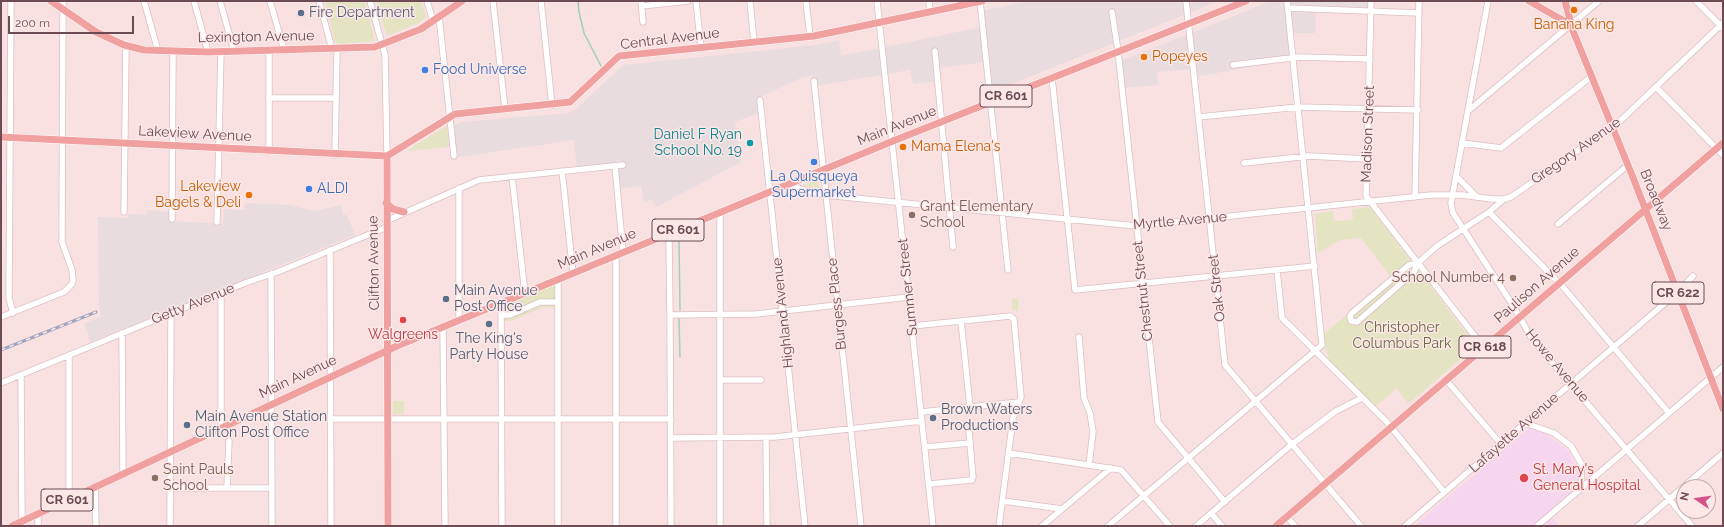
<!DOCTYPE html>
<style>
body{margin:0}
#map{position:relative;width:1724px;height:527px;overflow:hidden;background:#f9e1e2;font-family:Raleway,sans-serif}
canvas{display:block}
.frame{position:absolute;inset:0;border:2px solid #6d4b54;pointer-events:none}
.north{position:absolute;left:1676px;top:479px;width:40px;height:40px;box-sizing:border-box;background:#fce7e7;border:1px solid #c3a9ac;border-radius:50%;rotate:283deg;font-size:11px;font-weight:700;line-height:16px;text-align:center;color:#6d4b54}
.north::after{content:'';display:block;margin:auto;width:14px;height:18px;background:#d65389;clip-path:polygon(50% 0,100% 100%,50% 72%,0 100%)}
.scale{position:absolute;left:8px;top:16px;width:126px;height:18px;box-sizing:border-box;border:2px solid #6d4b54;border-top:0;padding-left:5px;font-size:12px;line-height:14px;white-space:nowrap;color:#6d4b54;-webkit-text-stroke:3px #fce7e7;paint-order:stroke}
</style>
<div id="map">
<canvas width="1724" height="527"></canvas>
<div class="frame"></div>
<div class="north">N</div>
<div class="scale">200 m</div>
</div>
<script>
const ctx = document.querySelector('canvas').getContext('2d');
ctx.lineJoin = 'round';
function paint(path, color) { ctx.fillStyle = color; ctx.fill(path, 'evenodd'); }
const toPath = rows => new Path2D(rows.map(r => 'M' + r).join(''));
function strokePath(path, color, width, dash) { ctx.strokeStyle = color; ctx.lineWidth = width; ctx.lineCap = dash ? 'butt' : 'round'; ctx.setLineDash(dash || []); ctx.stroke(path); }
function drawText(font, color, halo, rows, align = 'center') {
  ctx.font = font + ' Raleway,sans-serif'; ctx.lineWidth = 3; ctx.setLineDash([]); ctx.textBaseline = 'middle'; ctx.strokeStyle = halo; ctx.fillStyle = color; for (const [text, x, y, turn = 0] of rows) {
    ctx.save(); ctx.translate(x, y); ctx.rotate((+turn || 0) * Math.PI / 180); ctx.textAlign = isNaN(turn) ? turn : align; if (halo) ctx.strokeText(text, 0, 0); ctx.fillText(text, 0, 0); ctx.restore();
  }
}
const industrial = toPath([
 [1030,1,1219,1,989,93,986,62,937,68,937,81,913,84,910,70,814,86,812,76,801,78,760,97,762,119,756,114,735,122,741,162,656,207,652,199,644,202,641,186,616,189,614,165,577,169,574,140,453,158,452,127,461,122,569,113,576,109,623,65,816,45,839,40,841,56,982,27,981,11],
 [1271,1,1371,1,1371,11,1316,9,1315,33,1290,33,1293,59,1195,77,1193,69,1157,72,1158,85,1121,88,1118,62],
 [246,203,289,205,315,211,341,205,343,215,347,215,355,235,91,342,84,324,101,316,99,304,98,217,128,218,128,214,147,215,147,210,170,212,170,221,223,224,224,209,244,210]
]);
const medical = toPath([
 [1529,428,1543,432,1569,451,1578,472,1579,485,1548,513,1559,526,1414,526]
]);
const green = toPath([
 [325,1,365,1,375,41,339,44,335,42],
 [376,1,421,1,426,17,418,23,387,36],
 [447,126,449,147,408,151,414,146],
 [818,179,820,191,803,185],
 [1370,207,1476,346,1408,404,1397,388,1375,407,1329,360,1323,335,1391,277,1361,238,1340,240,1318,253,1315,214,1333,211,1334,221,1353,220,1352,209],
 [558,280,558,308,543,307,512,321,501,321,501,304],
 [1012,298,1018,299,1018,311,1012,310],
 [393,401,404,401,404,414,393,414]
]);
const stream = toPath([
 [578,1,579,12,584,33,601,66],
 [679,238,680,310],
 [679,319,680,357]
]);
const minor = toPath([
 [11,1,9,298,13,313],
 [144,1,158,51],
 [194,1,208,52],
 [220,1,234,51],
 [270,1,284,50],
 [319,1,332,49],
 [370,1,385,55,387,156],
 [427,1,433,21],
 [493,1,505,109],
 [541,1,552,105],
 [641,1,643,22],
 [696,1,701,48],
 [750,1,754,42],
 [806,1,810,36],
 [877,1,933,526],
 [929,1,930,12],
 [980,1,1008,270],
 [1186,1,1225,365,1361,526],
 [1371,1,1366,196,1484,348],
 [1488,1,1451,203,1453,213,1514,307,1532,339,1692,526],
 [1696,1,1723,28],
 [642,6,688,1],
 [1288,8,1419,13],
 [1112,12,1118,51,1158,422,1225,502],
 [439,16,454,156],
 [935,51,953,247],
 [1233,65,1299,57,1370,59],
 [1052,78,1075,290,1315,266],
 [814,81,861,526],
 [1656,87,1723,155],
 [269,98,335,98],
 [760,100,805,526],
 [1468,111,1599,1],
 [1199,117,1298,107,1418,110],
 [1462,143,1501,148,1592,76],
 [269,151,269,50],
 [335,155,337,49],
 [1244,163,1309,156,1367,159],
 [615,166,623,252],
 [562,171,573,273],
 [512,176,525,294],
 [1456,176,1477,197],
 [786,185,819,194,834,196,1136,226,1431,195,1462,195,1492,199,1504,199],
 [459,188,459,320],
 [1415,197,1419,1],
 [124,212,126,46],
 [720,212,720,526],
 [1489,212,1564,288,1669,413],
 [172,219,173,51],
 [386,221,479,180,623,165],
 [217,222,221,52],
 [1558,224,1628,165],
 [667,234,669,241,670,315,671,526],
 [330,250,331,526],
 [616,255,616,526],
 [1418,263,1409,265,1352,313,1350,316,1351,321,1357,322,1414,272,1418,263,1437,246,1489,212,1504,199,1511,197,1620,121,1723,23],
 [1277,270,1282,318,1386,421,1444,492],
 [271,274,272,526],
 [558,280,558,526],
 [221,293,221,427],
 [501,304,502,526],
 [501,315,510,315,540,302,558,302],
 [670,315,756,314,909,297],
 [1,317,64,292,72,284,73,280,72,270,62,242,63,1],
 [961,321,970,407],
 [912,326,1010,316,1014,319,1021,397,1013,418,999,526],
 [443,327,445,526],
 [122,333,123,473],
 [1079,337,1084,398,1090,413,1093,432,1089,465],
 [21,376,22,521],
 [721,380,761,380],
 [1446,380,1501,444],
 [1,383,245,283,280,271,387,227],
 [921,412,1019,402],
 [331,419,671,419],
 [1525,423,1554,433,1571,446,1581,463,1582,488],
 [969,432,973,477],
 [766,437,767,526],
 [672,438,775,437,922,421],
 [925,447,970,443],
 [1009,453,1121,470,1170,526],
 [929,484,972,480],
 [95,486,96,526],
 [170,488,272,488],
 [227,488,229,441],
 [69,499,69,355],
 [1003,501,1062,509],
 [1211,513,1222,526],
 [38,514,38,526],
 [1287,517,1295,526],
 [170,526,171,313],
 [1042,526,1111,468],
 [1108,526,1322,345,1287,1],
 [1196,526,1291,445,1336,411,1362,398],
 [1405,526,1678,292,1693,276],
 [1537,526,1723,367],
 [1638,526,1723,453]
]);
const major = toPath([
 [51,1,96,32,124,45,144,50,208,52,375,47,421,29,462,1],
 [1529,1,1571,25],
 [1565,1,1573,31,1632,175,1723,409],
 [1,137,387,156],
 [387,156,455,114,570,102,619,56,814,36,982,1],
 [387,156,388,526],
 [386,203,393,209,404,212],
 [12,526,397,346,893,141,1246,1],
 [1276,526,1723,143]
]);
const rail = toPath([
 [1,350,96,312]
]);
const markers = [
 [1574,10,4,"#e8710a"],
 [301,13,4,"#5c6f8a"],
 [1144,57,4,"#e8710a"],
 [425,70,4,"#3f7fe0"],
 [750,143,4,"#0f9aa8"],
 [903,147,4,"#e8710a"],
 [814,162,4,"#3f7fe0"],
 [309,189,4,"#3f7fe0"],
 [249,195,4,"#e8710a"],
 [912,215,4,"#8d6e63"],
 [1513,278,4,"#8d6e63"],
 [446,299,4,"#5c6f8a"],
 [403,320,4,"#e0444e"],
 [489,324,4,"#5c6f8a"],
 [933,418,4,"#5c6f8a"],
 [187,425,4,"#5c6f8a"],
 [155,478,4,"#8d6e63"],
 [1524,478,5,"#e0444e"]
];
const shields = [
 [1006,96,52],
 [678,230,52],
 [1678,293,52],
 [1485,347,52],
 [67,500,52]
];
const shieldNames = [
 ["CR 601",1006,96],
 ["CR 601",678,230],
 ["CR 622",1678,293],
 ["CR 618",1485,347],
 ["CR 601",67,500]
];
const serviceNames = [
 ["Fire Department",309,13],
 ["Main Avenue",454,291],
 ["Post Office",454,307],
 ["The King's",489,339,"center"],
 ["Party House",489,355,"center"],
 ["Brown Waters",941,410],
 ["Productions",941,426],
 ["Main Avenue Station",195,417],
 ["Clifton Post Office",195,433]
];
const foodNames = [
 ["Banana King",1574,25,"center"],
 ["Popeyes",1152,57],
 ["Mama Elena's",911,147],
 ["Lakeview",241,187,"right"],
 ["Bagels & Deli",241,203,"right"]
];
const streetNames = [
 ["Lexington Avenue",256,37,-1],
 ["Central Avenue",670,39,-7],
 ["Main Avenue",897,126,-22],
 ["Lakeview Avenue",195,134,3],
 ["Madison Street",1368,134,-88],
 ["Gregory Avenue",1576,151,-35],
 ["Broadway",1656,200,68],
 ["Myrtle Avenue",1180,221,-5],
 ["Main Avenue",597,249,-23],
 ["Clifton Avenue",374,263,-91],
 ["Paulison Avenue",1537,285,-41],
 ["Summer Street",908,287,-96],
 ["Oak Street",1217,288,-96],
 ["Chestnut Street",1143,291,-96],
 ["Getty Avenue",193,304,-22],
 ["Burgess Place",837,304,-96],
 ["Highland Avenue",783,313,-96],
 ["Howe Avenue",1557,366,50],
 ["Main Avenue",298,377,-25],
 ["Lafayette Avenue",1514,433,-41]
];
const shopNames = [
 ["Food Universe",433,70],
 ["La Quisqueya",814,177,"center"],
 ["Supermarket",814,193,"center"],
 ["ALDI",317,189]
];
const cultureNames = [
 ["Daniel F Ryan",742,135],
 ["School No. 19",742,151]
];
const educationNames = [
 ["Grant Elementary",920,207],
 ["School",920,223],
 ["School Number 4",1505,278,"right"],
 ["Saint Pauls",163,470],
 ["School",163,486]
];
const parkNames = [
 ["Christopher",1402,328],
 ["Columbus Park",1402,344]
];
const healthNames = [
 ["Walgreens",403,335],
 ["St. Mary's",1533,470,"left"],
 ["General Hospital",1533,486,"left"]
];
paint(industrial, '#e8dcde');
paint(medical, '#f6d5ee');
paint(green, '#e4e3c2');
strokePath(stream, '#a0d0b9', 1.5);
strokePath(minor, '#dcbec3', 7);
strokePath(major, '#fff', 8);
strokePath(minor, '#fff', 5.5);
strokePath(major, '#f1a0a0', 7);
strokePath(rail, '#a2a5c0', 3);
strokePath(rail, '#fce7e7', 1.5, [4.5]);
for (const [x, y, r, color] of markers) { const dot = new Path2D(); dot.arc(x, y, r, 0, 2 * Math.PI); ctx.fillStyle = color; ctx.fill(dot); strokePath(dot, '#fce7e7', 1.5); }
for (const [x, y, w] of shields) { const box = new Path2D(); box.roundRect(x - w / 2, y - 11, w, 22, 3); ctx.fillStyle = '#fce7e7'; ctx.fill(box); strokePath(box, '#6d4b54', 1); }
drawText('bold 13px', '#6d4b54', null, shieldNames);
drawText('14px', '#4e5e75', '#fce7e7', serviceNames, 'left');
drawText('14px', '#c56008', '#fce7e7', foodNames, 'left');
drawText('14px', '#6d4b54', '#fce7e7', streetNames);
drawText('14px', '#366cbe', '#fce7e7', shopNames, 'left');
drawText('14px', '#0d838f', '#fce7e7', cultureNames, 'right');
drawText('14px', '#785e54', '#fce7e7', educationNames, 'left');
drawText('14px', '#696c42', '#fce7e7', parkNames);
drawText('14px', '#be3a42', '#fce7e7', healthNames);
</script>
